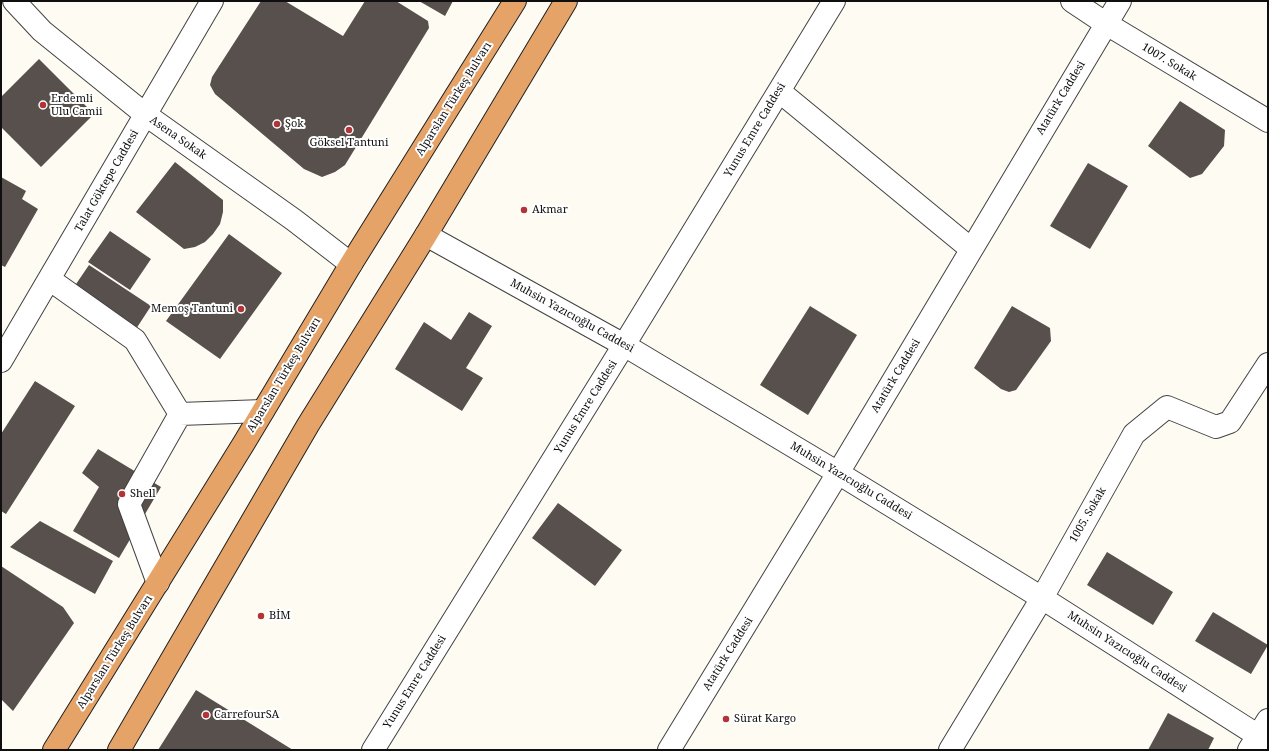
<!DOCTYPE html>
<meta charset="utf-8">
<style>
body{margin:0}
#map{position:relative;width:1269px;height:751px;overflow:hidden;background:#fefcf2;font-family:"Noto Serif",serif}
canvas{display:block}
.frame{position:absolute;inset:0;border:2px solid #0f0f0f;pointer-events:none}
</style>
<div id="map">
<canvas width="1269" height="751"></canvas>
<div class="frame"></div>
</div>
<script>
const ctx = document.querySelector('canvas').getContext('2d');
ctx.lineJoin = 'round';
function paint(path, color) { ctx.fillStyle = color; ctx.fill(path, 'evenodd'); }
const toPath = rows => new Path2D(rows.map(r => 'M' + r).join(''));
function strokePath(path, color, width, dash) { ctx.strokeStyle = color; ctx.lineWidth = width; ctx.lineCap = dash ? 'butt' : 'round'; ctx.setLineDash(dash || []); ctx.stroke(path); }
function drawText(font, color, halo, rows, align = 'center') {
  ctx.font = font + ' "Noto Serif",serif'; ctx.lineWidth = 4; ctx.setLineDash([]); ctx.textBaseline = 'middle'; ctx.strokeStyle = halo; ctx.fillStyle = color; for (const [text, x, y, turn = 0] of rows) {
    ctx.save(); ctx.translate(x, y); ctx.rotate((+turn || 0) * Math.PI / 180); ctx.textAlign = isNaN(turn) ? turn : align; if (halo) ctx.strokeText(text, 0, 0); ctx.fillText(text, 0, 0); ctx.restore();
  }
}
const building = toPath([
 [261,1,285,1,343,36,365,1,396,1,428,21,429,28,345,165,335,172,322,177,304,169,215,94,210,85,212,77],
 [419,1,453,1,445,16],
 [39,59,94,114,41,167,1,127,1,97],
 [1180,101,1225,130,1224,146,1202,174,1190,178,1148,146],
 [175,162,223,200,223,212,220,224,213,234,205,242,195,247,184,249,136,212],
 [1088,163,1128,186,1090,249,1050,226],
 [1,177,26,191,22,199,38,209,5,267,1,265],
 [110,231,151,259,130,290,88,262],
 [229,234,282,273,220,359,166,321],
 [89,265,151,306,136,329,74,287],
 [810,306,857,335,808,415,760,385],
 [1012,306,1050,328,1051,341,1016,390,1009,392,1001,389,974,368],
 [469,312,492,326,466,368,483,378,462,411,395,369,424,322,451,340],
 [35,381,75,406,6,514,1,511,1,434],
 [98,449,161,487,119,558,73,531,99,487,82,473],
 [558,503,622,550,595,586,532,538],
 [40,521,113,561,95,594,10,547],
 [1107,552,1173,592,1153,625,1087,585],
 [1,566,63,607,74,623,13,711,1,699],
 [1213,612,1268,645,1251,674,1195,641],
 [196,690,293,750,158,750],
 [1168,713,1214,738,1208,750,1148,750]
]);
const minor = toPath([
 [14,1,42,31,146,115,294,220,351,264],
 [1072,1,1105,23,1268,121],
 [779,91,971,249],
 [426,235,624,345,838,473,1042,598,1268,742],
 [49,279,135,340,180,414],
 [1,361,212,1],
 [158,583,129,504,180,414,263,411],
 [373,750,624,345,834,1],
 [669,750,838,473,1120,1],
 [950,750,1042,598,1134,434,1167,407,1216,427,1230,422,1268,364],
 [1249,750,1268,720]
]);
const highway = toPath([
 [54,750,244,443,351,264,515,1],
 [119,750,308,425,426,235,566,1]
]);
const markers = [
 [43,105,4,"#b13439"],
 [277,124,4,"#b13439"],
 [349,130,4,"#b13439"],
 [524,210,4,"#b13439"],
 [241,309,4,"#b13439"],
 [122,494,4,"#b13439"],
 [261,616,4,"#b13439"],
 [206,715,4,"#b13439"],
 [726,719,4,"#b13439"]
];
const streetNames = [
 ["1007. Sokak",1169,62,31],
 ["Atatürk Caddesi",1061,98,-59],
 ["Alparslan Türkeş Bulvarı",454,99,-58],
 ["Yunus Emre Caddesi",755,130,-59],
 ["Asena Sokak",178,138,35],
 ["Talat Göktepe Caddesi",107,181,-60],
 ["Muhsin Yazıcıoğlu Caddesi",572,316,29],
 ["Alparslan Türkeş Bulvarı",284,375,-59],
 ["Atatürk Caddesi",896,376,-59],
 ["Yunus Emre Caddesi",586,407,-58],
 ["Muhsin Yazıcıoğlu Caddesi",851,481,31],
 ["1005. Sokak",1088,515,-60],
 ["Alparslan Türkeş Bulvarı",115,652,-58],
 ["Muhsin Yazıcıoğlu Caddesi",1127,652,33],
 ["Atatürk Caddesi",728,654,-58],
 ["Yunus Emre Caddesi",415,682,-58]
];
const poiNames = [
 ["Erdemli",51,99],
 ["Ulu Camii",51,112],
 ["Şok",285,124],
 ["Göksel Tantuni",349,143,"center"],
 ["Akmar",532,210],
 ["Memoş Tantuni",233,309,"right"],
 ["Shell",130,494],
 ["BİM",269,616],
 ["CarrefourSA",214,715],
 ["Sürat Kargo",734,719]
];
paint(building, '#57504c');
strokePath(minor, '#424242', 24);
strokePath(highway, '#202020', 24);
strokePath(minor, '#fff', 22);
strokePath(highway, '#e6a368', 22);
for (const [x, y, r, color] of markers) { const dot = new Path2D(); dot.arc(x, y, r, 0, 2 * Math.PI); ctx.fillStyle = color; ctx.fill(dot); strokePath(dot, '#fff', 1.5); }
drawText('11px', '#0f0f0f', '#fff', streetNames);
drawText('11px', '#0f0f0f', '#fff', poiNames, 'left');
</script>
